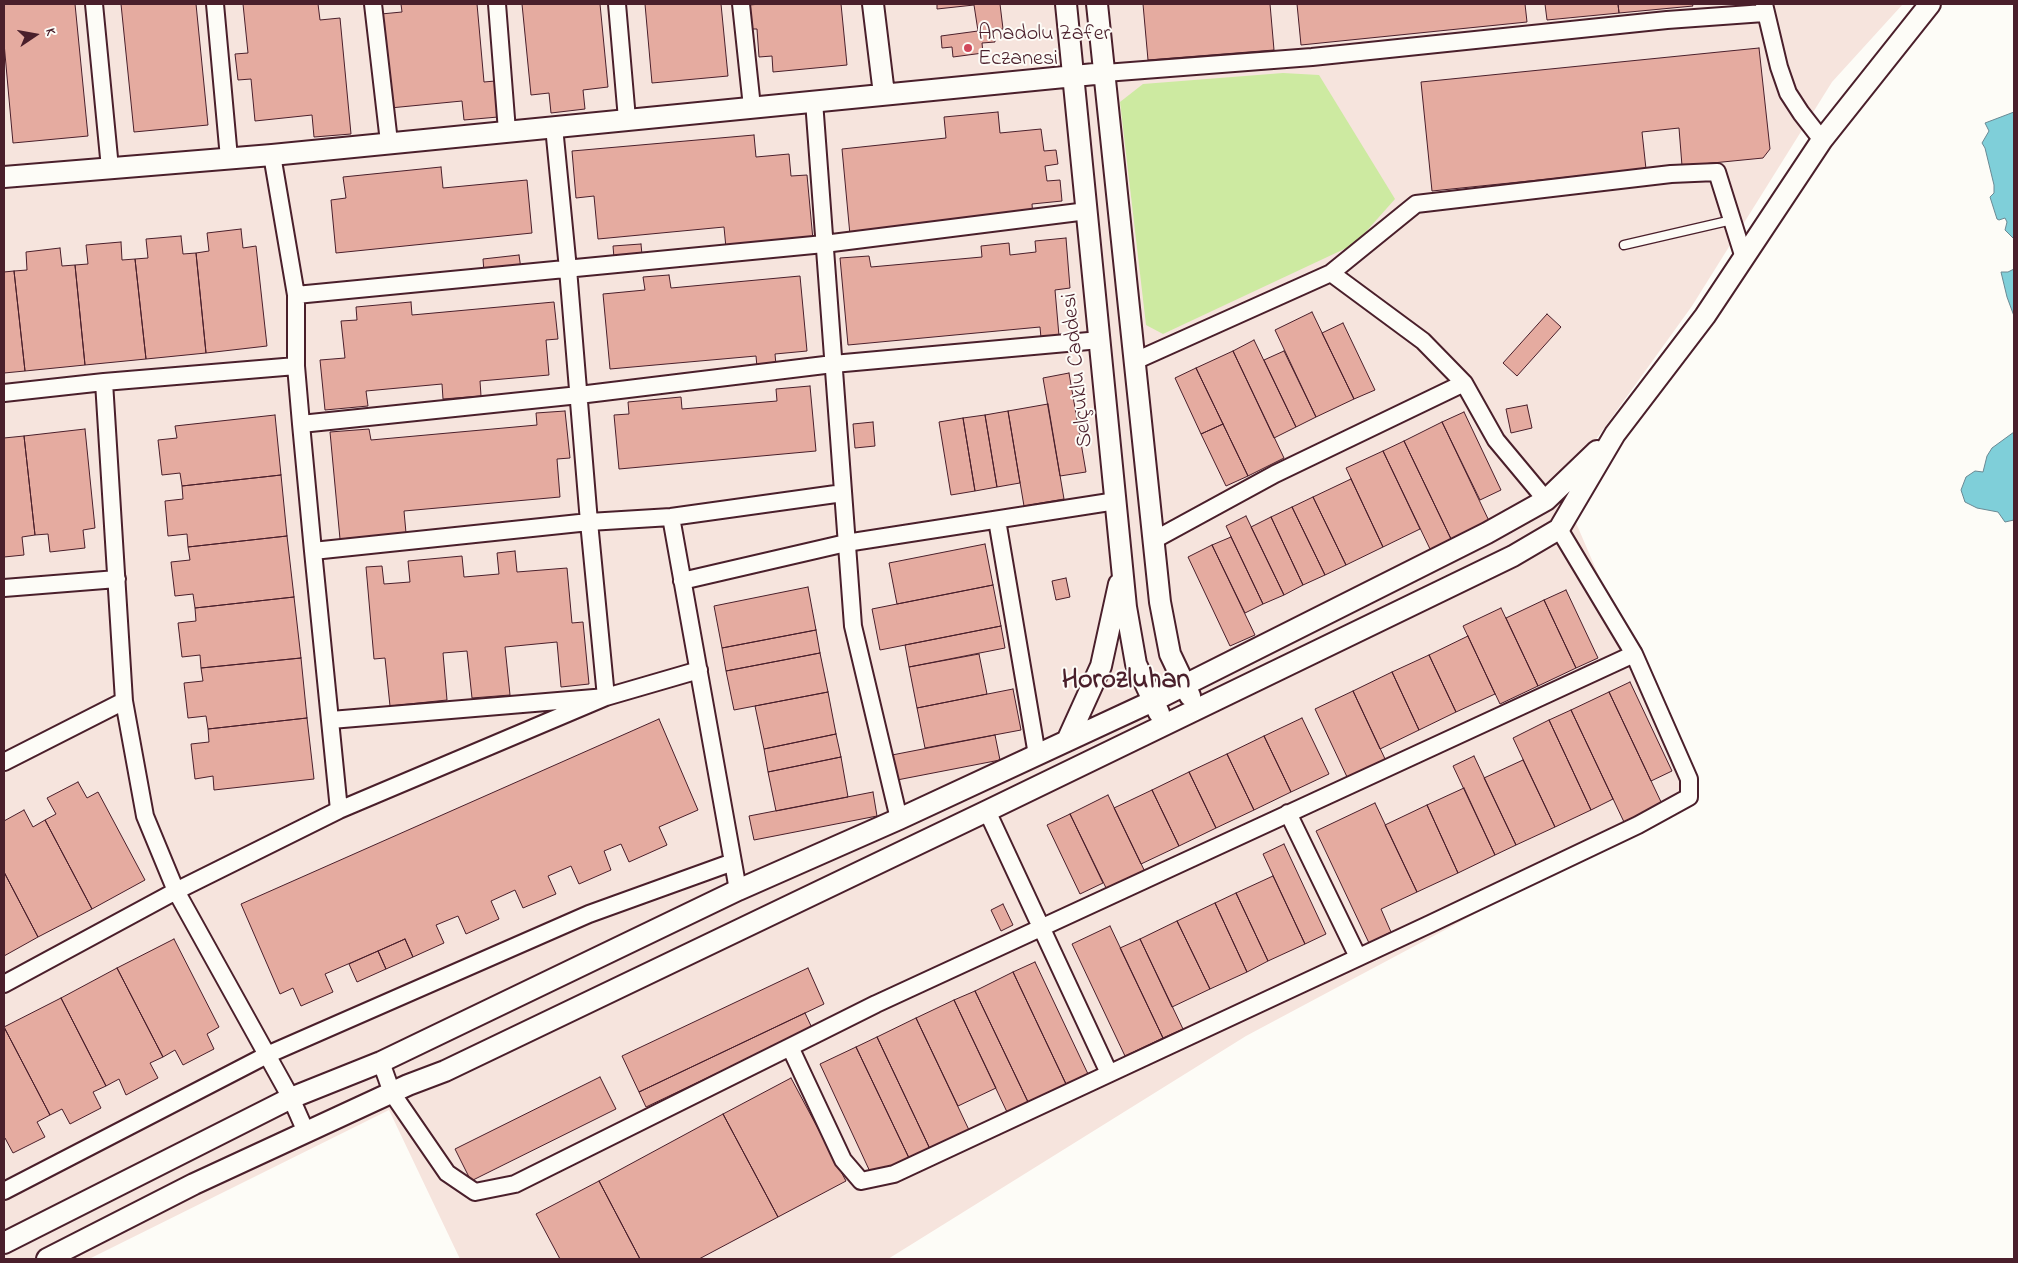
<!DOCTYPE html>
<meta charset="utf-8">
<style>
body{margin:0}
#map{position:relative;width:2018px;height:1263px;overflow:hidden;background:#fdfcf7;font-family:"Indie Flower",sans-serif}
canvas{display:block}
.frame{position:absolute;inset:0;border:5px solid #4a1f2b;pointer-events:none}
.north{position:absolute;left:10px;top:10px;width:50px;height:50px;-webkit-text-stroke:4px #fdfcf7;paint-order:stroke;rotate:78deg;font-size:14px;font-weight:700;line-height:20px;text-align:center;color:#4a1f2b}
.north::after{content:'';display:block;margin:auto;width:18px;height:22px;background:#4a1f2b;clip-path:polygon(50% 0,100% 100%,50% 72%,0 100%)}
</style>
<div id="map">
<canvas width="2018" height="1263"></canvas>
<div class="frame"></div>
<div class="north">K</div>
</div>
<script>
const ctx = document.querySelector('canvas').getContext('2d');
ctx.lineJoin = 'round';
function paint(path, color) { ctx.fillStyle = color; ctx.fill(path, 'evenodd'); }
const toPath = rows => new Path2D(rows.map(r => 'M' + r).join(''));
function strokePath(path, color, width, dash) { ctx.strokeStyle = color; ctx.lineWidth = width; ctx.lineCap = dash ? 'butt' : 'round'; ctx.setLineDash(dash || []); ctx.stroke(path); }
function drawText(font, color, halo, rows, align = 'center') {
  ctx.font = font + ' "Indie Flower",sans-serif'; ctx.lineWidth = 4; ctx.setLineDash([]); ctx.textBaseline = 'middle'; ctx.strokeStyle = halo; ctx.fillStyle = color; for (const [text, x, y, turn = 0] of rows) {
    ctx.save(); ctx.translate(x, y); ctx.rotate((+turn || 0) * Math.PI / 180); ctx.textAlign = isNaN(turn) ? turn : align; if (halo) ctx.strokeText(text, 0, 0); ctx.fillText(text, 0, 0); ctx.restore();
  }
}
const built = toPath([
 [4,4,1903,4,1832,82,1692,306,1561,488,1694,797,1246,1036,888,1259,460,1259,389,1110,89,1259,4,1259]
]);
const green = toPath([
 [1283,73,1319,75,1395,199,1355,244,1163,334,1146,325,1120,102,1143,84]
]);
const water = toPath([
 [2014,112,2014,239,2005,230,2007,222,2005,218,1999,220,1997,219,1990,197,1994,193,1994,185,1985,148,1982,143,1989,131,1985,123,2014,112],
 [2014,269,2014,316,2007,297,2001,272,2008,272,2014,269],
 [2014,432,2014,520,2005,522,1998,512,1977,508,1965,502,1961,490,1966,477,1975,471,1983,472,1987,456,1992,448,2014,432]
]);
const building = toPath([
 [4,4,75,4,88,136,13,143,4,43,4,4],
 [121,4,196,4,208,125,134,132,121,4],
 [243,4,318,4,320,20,340,18,351,134,314,137,312,115,255,121,251,79,238,80,235,54,248,53,243,4],
 [401,4,477,4,484,82,495,81,498,117,464,120,462,101,390,108,381,14,402,12,401,4],
 [522,4,600,4,608,87,583,90,585,109,551,113,549,93,531,95,522,4],
 [645,4,721,4,728,76,652,83,645,4],
 [761,4,841,4,847,65,773,72,772,56,759,57,757,29,752,29,749,5,761,4],
 [937,4,1000,4,1003,29,994,30,995,42,982,43,983,53,953,57,952,47,942,48,941,36,978,31,974,5,937,9,937,4],
 [1143,4,1270,4,1274,50,1148,60,1143,4],
 [1297,4,1525,4,1527,22,1301,45,1297,4],
 [1545,4,1618,4,1619,13,1547,20,1545,4],
 [1618,4,1692,4,1693,6,1619,13,1618,4],
 [1759,48,1770,149,1763,158,1682,166,1679,128,1642,132,1646,169,1432,191,1421,82,1759,48],
 [998,112,1000,133,1041,129,1044,151,1056,150,1058,164,1045,166,1047,181,1060,180,1062,201,1032,204,1033,217,850,235,842,149,946,138,944,117,998,112],
 [754,135,756,157,789,154,791,176,807,175,813,240,726,248,724,227,598,239,594,196,576,198,572,151,754,135],
 [441,167,443,188,527,180,532,233,336,253,331,200,346,198,343,177,441,167],
 [241,229,243,248,256,246,267,346,206,353,196,253,209,251,207,233,241,229],
 [181,236,183,254,196,253,206,353,146,359,135,259,148,258,146,239,181,236],
 [1066,238,1070,288,1055,290,1059,336,1041,338,1040,327,848,345,840,258,869,256,871,267,982,257,981,246,1009,243,1010,255,1036,252,1035,241,1066,238],
 [121,242,122,260,135,259,146,359,85,365,75,265,88,264,86,245,121,242],
 [641,244,642,255,614,258,613,246,641,244],
 [60,248,62,266,75,265,85,365,25,371,14,271,27,270,26,252,60,248],
 [519,255,521,269,484,272,483,259,519,255],
 [14,271,25,371,4,373,4,272,14,271],
 [669,275,671,288,800,276,807,351,775,354,776,365,757,367,756,356,610,369,603,294,645,290,643,277,669,275],
 [411,302,412,315,554,302,558,339,546,340,549,375,480,381,481,396,443,399,442,384,366,391,368,406,325,410,320,360,345,358,341,321,357,320,356,307,411,302],
 [1312,312,1354,399,1316,417,1275,330,1312,312],
 [1547,314,1561,327,1517,376,1503,363,1547,314],
 [1343,323,1375,390,1354,399,1322,333,1343,323],
 [1254,340,1296,427,1274,438,1233,351,1254,340],
 [1233,351,1284,458,1248,476,1196,368,1233,351],
 [1284,351,1316,417,1296,427,1264,360,1284,351],
 [1196,368,1223,424,1201,434,1175,378,1196,368],
 [1069,373,1086,472,1060,476,1043,378,1069,373],
 [810,386,816,451,619,469,614,415,629,414,628,402,681,397,682,409,777,401,776,389,810,386],
 [1048,404,1064,499,1024,506,1008,411,1048,404],
 [1527,405,1532,428,1511,433,1506,409,1527,405],
 [565,411,570,458,557,459,560,497,404,511,406,533,340,539,330,432,369,429,371,440,537,425,536,413,565,411],
 [1008,411,1020,483,997,487,985,415,1008,411],
 [1464,412,1501,490,1480,500,1442,422,1464,412],
 [275,415,281,475,182,486,180,473,162,475,158,440,177,438,175,426,275,415],
 [985,415,997,487,975,491,963,418,985,415],
 [963,418,975,491,951,495,939,422,963,418],
 [873,422,875,446,855,448,853,424,873,422],
 [1442,422,1490,523,1452,541,1404,441,1442,422],
 [1223,424,1248,476,1226,486,1201,434,1223,424],
 [85,429,95,528,83,530,85,548,50,552,48,534,35,535,24,436,85,429],
 [24,436,35,535,22,537,24,555,4,557,4,438,24,436],
 [1404,441,1452,541,1431,551,1383,451,1404,441],
 [1383,451,1420,529,1383,547,1346,468,1383,451],
 [281,475,287,536,188,547,187,534,168,536,165,501,183,499,182,486,281,475],
 [1351,479,1383,547,1346,565,1313,497,1351,479],
 [1313,497,1346,565,1325,575,1292,507,1313,497],
 [1292,507,1325,575,1303,585,1271,517,1292,507],
 [1246,516,1284,595,1263,604,1226,526,1246,516],
 [1271,517,1303,585,1284,595,1251,527,1271,517],
 [287,536,294,597,195,608,193,594,175,596,171,562,190,560,188,547,287,536],
 [1231,537,1263,604,1245,613,1212,545,1231,537],
 [985,544,993,585,897,604,889,563,985,544],
 [1212,545,1255,635,1230,646,1188,557,1212,545],
 [515,551,517,572,567,568,572,623,583,622,589,684,561,687,557,642,505,647,510,695,472,698,467,651,443,653,447,700,390,706,385,658,374,659,366,567,382,566,384,584,410,582,408,561,462,556,464,577,499,574,497,553,515,551],
 [1066,578,1070,597,1056,600,1052,581,1066,578],
 [993,585,1001,626,880,650,872,609,993,585],
 [808,587,816,630,722,648,714,606,808,587],
 [1566,590,1598,658,1576,668,1544,600,1566,590],
 [294,597,301,658,201,668,200,655,182,657,178,623,196,621,195,608,294,597],
 [1544,600,1576,668,1538,686,1506,618,1544,600],
 [1501,608,1538,686,1500,704,1463,626,1501,608],
 [1001,626,1005,648,909,667,905,645,1001,626],
 [816,630,820,653,726,671,722,648,816,630],
 [1468,636,1495,694,1456,712,1429,655,1468,636],
 [820,653,828,692,734,710,726,671,820,653],
 [979,654,987,694,917,708,909,667,979,654],
 [1429,655,1456,712,1419,730,1392,672,1429,655],
 [301,658,307,718,208,729,206,716,188,718,184,683,203,681,201,668,301,658],
 [1392,672,1419,730,1380,749,1353,691,1392,672],
 [1630,682,1672,771,1651,781,1609,692,1630,682],
 [1013,689,1021,730,925,748,917,708,1013,689],
 [1353,691,1386,761,1348,779,1315,709,1353,691],
 [828,692,836,734,764,749,755,706,828,692],
 [1609,692,1662,804,1624,822,1571,710,1609,692],
 [1571,710,1613,799,1591,810,1549,720,1571,710],
 [307,718,314,779,214,790,213,776,195,779,191,744,209,742,208,729,307,718],
 [1302,718,1329,774,1291,792,1264,736,1302,718],
 [659,719,698,810,659,827,667,845,629,862,621,844,604,851,611,870,579,884,571,866,548,876,556,894,523,908,515,890,491,901,499,919,466,934,458,916,436,925,444,943,413,957,405,939,378,951,325,974,333,992,301,1006,293,988,280,994,241,904,659,719],
 [1549,720,1591,810,1555,827,1513,738,1549,720],
 [836,734,841,757,768,772,764,749,836,734],
 [995,735,1000,760,897,780,892,755,995,735],
 [1264,736,1291,792,1254,810,1227,754,1264,736],
 [1227,754,1254,810,1216,828,1189,772,1227,754],
 [1474,756,1516,845,1495,855,1453,766,1474,756],
 [841,757,848,797,776,811,768,772,841,757],
 [1523,760,1555,827,1516,845,1484,778,1523,760],
 [1189,772,1216,828,1179,846,1152,790,1189,772],
 [78,782,87,798,98,792,145,880,92,909,45,820,56,814,47,798,78,782],
 [1464,788,1495,855,1458,873,1427,805,1464,788],
 [1152,790,1179,846,1141,864,1114,808,1152,790],
 [873,792,877,816,754,840,749,816,873,792],
 [1108,795,1147,876,1109,894,1070,814,1108,795],
 [1375,803,1417,892,1381,909,1391,932,1369,943,1316,831,1375,803],
 [1427,805,1458,873,1417,892,1385,825,1427,805],
 [24,810,33,827,45,820,92,909,38,937,4,872,4,821,24,810],
 [1070,814,1103,883,1080,894,1047,825,1070,814],
 [1284,844,1326,934,1305,944,1263,854,1284,844],
 [4,872,38,937,4,956,4,872],
 [1273,876,1305,944,1268,961,1236,893,1273,876],
 [1236,893,1268,961,1247,972,1215,903,1236,893],
 [1215,903,1247,972,1210,989,1177,921,1215,903],
 [1003,904,1013,925,1001,931,991,910,1003,904],
 [1177,921,1210,989,1172,1007,1140,939,1177,921],
 [1110,926,1163,1038,1125,1056,1072,944,1110,926],
 [174,939,219,1027,207,1034,214,1049,183,1065,175,1050,163,1057,117,968,174,939],
 [405,939,413,957,386,969,378,951,405,939],
 [1140,939,1183,1029,1163,1038,1120,948,1140,939],
 [378,951,386,969,357,982,349,964,378,951],
 [1035,962,1088,1074,1066,1084,1013,972,1035,962],
 [117,968,163,1057,150,1063,158,1078,126,1095,119,1079,106,1086,61,998,117,968],
 [808,968,824,1004,639,1092,622,1056,808,968],
 [1013,972,1066,1084,1028,1102,975,991,1013,972],
 [975,991,1028,1102,1007,1112,954,1000,975,991],
 [61,998,106,1086,93,1092,101,1108,70,1124,62,1109,50,1115,4,1027,61,998],
 [954,1000,996,1088,958,1106,916,1018,954,1000],
 [805,1013,812,1028,646,1107,639,1092,805,1013],
 [916,1018,969,1130,930,1149,877,1037,916,1018],
 [4,1027,50,1115,37,1122,45,1137,13,1153,5,1138,4,1139,4,1027],
 [877,1037,930,1149,909,1158,856,1047,877,1037],
 [856,1047,909,1158,872,1176,820,1064,856,1047],
 [600,1077,616,1109,471,1181,455,1149,600,1077],
 [791,1078,846,1181,778,1217,723,1114,791,1078],
 [723,1114,778,1217,699,1259,640,1259,599,1181,723,1114],
 [599,1181,640,1259,560,1259,536,1214,599,1181]
]);
const service = toPath([
 [1624,245,1732,220]
]);
const minor = toPath([
 [94,4,110,168],
 [215,4,229,158],
 [373,4,389,142],
 [497,4,507,131],
 [617,4,627,119],
 [741,4,752,107],
 [1764,4,1779,67,1788,93,1801,113,1822,140],
 [1105,73,1312,57,1667,20,1764,13],
 [814,101,853,626,899,819],
 [272,155,296,295,296,366,301,424],
 [1331,273,1423,341,1464,383,1496,440,1546,500],
 [296,295,824,244,1087,211],
 [1135,361,1331,273,1416,204,1671,174,1717,172,1744,258],
 [104,382,124,701,145,816,176,891,291,1098,306,1132],
 [4,393,104,382,296,366],
 [671,517,738,890],
 [997,520,1037,755],
 [1559,529,1634,654],
 [1154,540,1275,474,1464,383],
 [313,551,301,424,579,395,833,364,1100,340],
 [682,581,846,543,1116,501],
 [4,588,117,579],
 [331,720,606,697,589,522,568,269,554,127],
 [4,762,124,701],
 [339,810,313,551,589,522,671,517,843,493],
 [987,811,1109,1073],
 [1288,813,1358,957],
 [4,984,176,891,339,810,606,697,699,670],
 [381,1062,392,1093,447,1173,475,1192,515,1184,790,1047,876,1004,1634,654,1689,779,1689,797,1638,825,1430,924,894,1174,861,1181,843,1160,790,1047],
 [4,1191,267,1055,589,914,733,862]
]);
const tertiary = toPath([
 [873,4,884,94],
 [1066,4,1126,607,1136,664,1159,713],
 [1097,4,1160,602,1170,654,1190,696],
 [4,177,272,155,1105,73],
 [1067,741,1101,666,1119,584],
 [4,1243,291,1098,381,1062,738,890,899,819,1153,701,1487,533,1546,500,1597,451],
 [47,1259,194,1184,408,1085,445,1071,987,811,1513,556,1559,529,1615,434,1705,316,1822,140,1930,4]
]);
const markers = [
 [968,48,5,"#d1495b"]
];
const poiNames = [
 ["Anadolu Zafer",978,35],
 ["Eczanesi",978,60]
];
const streetNames = [
 ["Selçuklu Caddesi",1079,370,-96]
];
const districtNames = [
 ["Horozluhan",1126,682]
];
paint(built, '#f6e4dd');
paint(green, '#cdeaa1');
paint(water, '#7fcfd9');
strokePath(water, '#6a8993', 1);
paint(building, '#e5aba0');
strokePath(building, '#4a1f2b', 1);
strokePath(service, '#4a1f2b', 11);
strokePath(minor, '#4a1f2b', 20);
strokePath(tertiary, '#4a1f2b', 24);
strokePath(service, '#fdfcf7', 8);
strokePath(minor, '#fdfcf7', 16);
strokePath(tertiary, '#fdfcf7', 20);
for (const [x, y, r, color] of markers) { const dot = new Path2D(); dot.arc(x, y, r, 0, 2 * Math.PI); ctx.fillStyle = color; ctx.fill(dot); strokePath(dot, '#fdfcf7', 2); }
drawText('22px', '#4a1f2b', '#fdfcf7', poiNames, 'left');
drawText('22px', '#4a1f2b', '#fdfcf7', streetNames);
drawText('bold 28px', '#4a1f2b', '#fdfcf7', districtNames);
</script>
